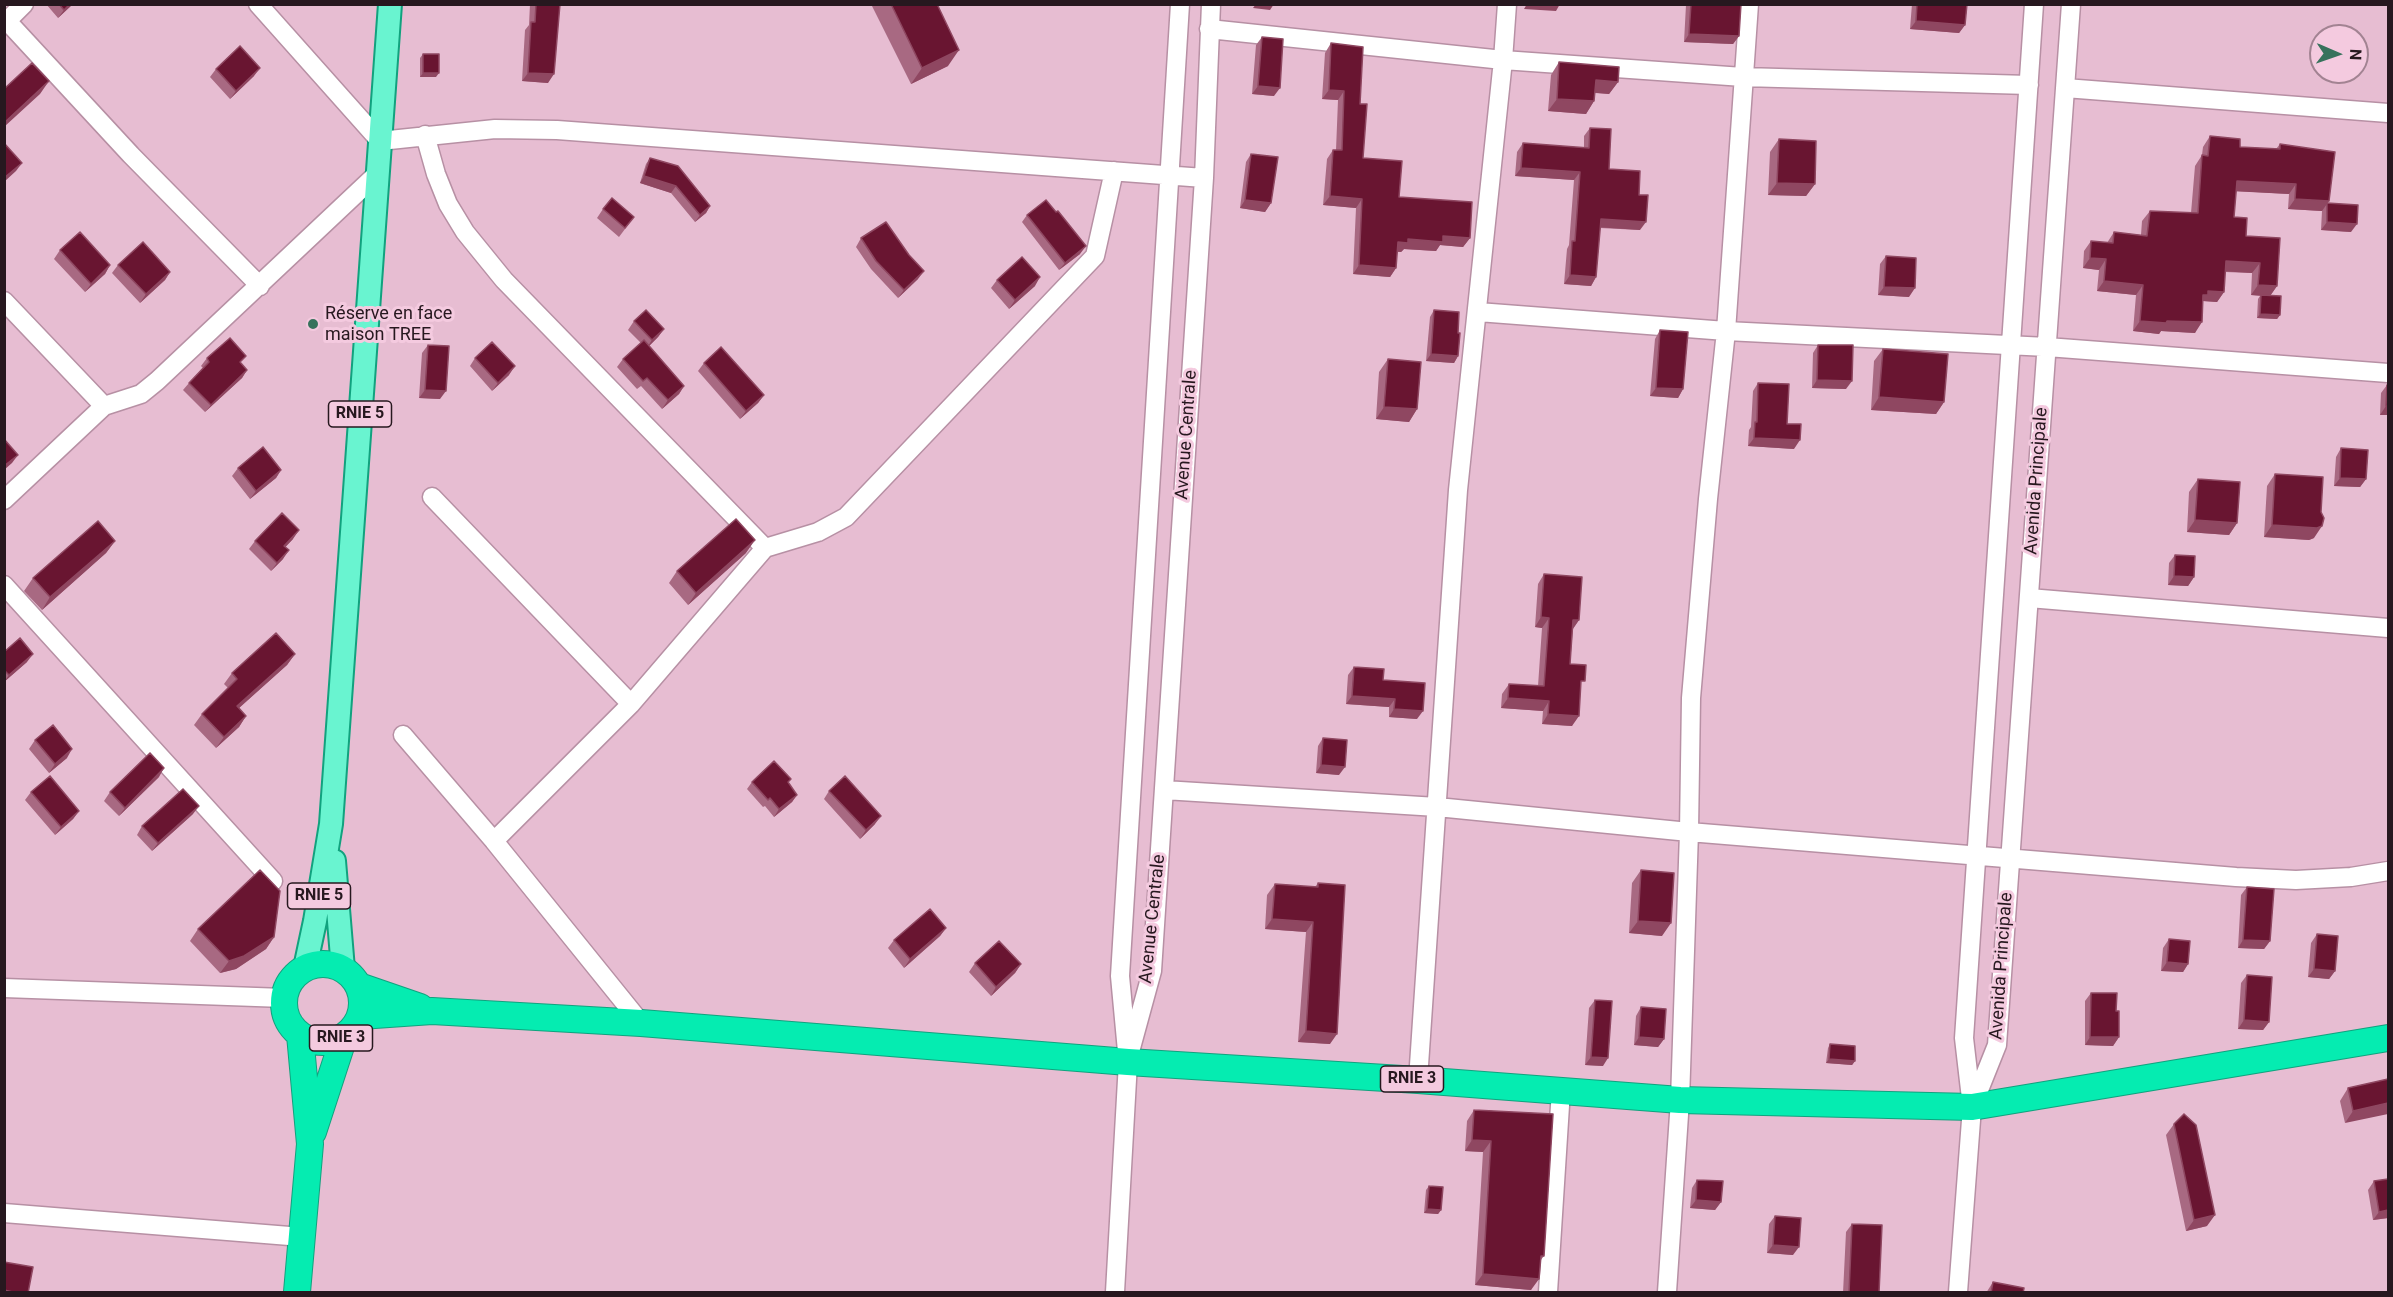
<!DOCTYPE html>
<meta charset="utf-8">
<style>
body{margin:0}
#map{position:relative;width:2393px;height:1297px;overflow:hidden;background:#e7bdd2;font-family:Roboto,sans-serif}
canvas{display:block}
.frame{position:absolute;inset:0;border:6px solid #27181f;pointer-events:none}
.north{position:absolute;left:2309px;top:24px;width:60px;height:60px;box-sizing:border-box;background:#f4cadf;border:2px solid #a28392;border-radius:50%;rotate:92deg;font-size:16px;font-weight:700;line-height:24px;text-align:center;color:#27181f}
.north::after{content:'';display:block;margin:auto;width:21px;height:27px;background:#37725c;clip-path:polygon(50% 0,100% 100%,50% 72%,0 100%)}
</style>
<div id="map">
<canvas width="2393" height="1297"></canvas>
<div class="frame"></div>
<div class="north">N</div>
</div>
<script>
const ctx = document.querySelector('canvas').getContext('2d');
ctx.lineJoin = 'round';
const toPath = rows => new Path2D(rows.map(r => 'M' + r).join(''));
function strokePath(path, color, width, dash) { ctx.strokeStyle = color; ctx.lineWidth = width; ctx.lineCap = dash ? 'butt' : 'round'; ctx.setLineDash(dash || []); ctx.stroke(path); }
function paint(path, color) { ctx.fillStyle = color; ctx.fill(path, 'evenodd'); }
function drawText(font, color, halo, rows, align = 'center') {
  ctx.font = font + ' Roboto,sans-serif'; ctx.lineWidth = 6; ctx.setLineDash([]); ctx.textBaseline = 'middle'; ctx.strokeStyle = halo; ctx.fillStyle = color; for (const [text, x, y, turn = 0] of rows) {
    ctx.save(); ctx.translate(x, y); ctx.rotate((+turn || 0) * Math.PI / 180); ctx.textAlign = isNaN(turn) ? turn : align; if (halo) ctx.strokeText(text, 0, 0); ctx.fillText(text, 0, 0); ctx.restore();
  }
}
const minor = toPath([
 [258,4,380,141,495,129,557,130,1204,178],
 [8,22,131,155,260,286],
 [4,24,24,4],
 [1209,29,1503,60,1743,77,2029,85],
 [2065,88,2388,113],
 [425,135,436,174,448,204,465,232,504,280,765,548],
 [4,301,104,406],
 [1478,312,1726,331,2047,347,2388,373],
 [432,497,631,704],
 [4,500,104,406,141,394,157,381,378,173],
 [4,585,273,881],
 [2029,598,2388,628],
 [403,735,494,841,641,1023],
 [1164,790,1437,807,1689,832,2236,877,2296,880,2351,877,2388,871],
 [494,841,631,704,765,548,818,532,846,517,1095,256,1114,171],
 [4,988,284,998],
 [1131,1048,1152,971,1204,178,1211,4],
 [1418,1080,1458,490,1503,60,1507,4],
 [1973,1105,1997,1045,2071,4],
 [4,1213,302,1237],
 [1115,1292,1128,1062,1120,976,1180,4],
 [1548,1292,1561,1090],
 [1667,1292,1680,1100,1689,832,1691,698,1708,499,1726,331,1749,4],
 [1958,1292,1972,1107,1964,1038,2034,4]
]);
const major = toPath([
 [334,861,343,969],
 [305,968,315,921,331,824,390,4]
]);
const highway = toPath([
 '284 1003a39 39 0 1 1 78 0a39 39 0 1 1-78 0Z',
 [359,986,420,1007],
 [360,1016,432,1011,641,1023,1128,1062,1418,1080,1680,1100,1972,1107,2388,1038],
 [313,1132,344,1037],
 [297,1292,310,1144,300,1035]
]);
const wall = toPath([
 [46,4,73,4,58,18],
 [530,4,560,4,548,83,522,81,525,30,529,25],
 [871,4,937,4,948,66,911,84],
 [1681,4,1741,4,1739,36,1733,44,1684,42,1686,5],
 [1912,4,1967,4,1965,25,1959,33,1910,29],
 [1262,37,1274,96,1252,94,1256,45],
 [1331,43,1360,104,1363,158,1399,197,1470,238,1463,247,1440,245,1436,251,1404,249,1401,252,1397,252,1396,268,1390,277,1353,274,1356,208,1323,205,1327,159,1333,150,1336,150,1338,100,1322,99,1325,53],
 [423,54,436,77,420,77,420,58],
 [1559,62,1618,82,1609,94,1595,93,1594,101,1586,114,1548,111,1551,75],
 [216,69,254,76,230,99,210,77],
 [1590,128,1609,169,1639,195,1640,230,1600,228,1596,277,1591,286,1564,284,1567,249,1569,245,1574,180,1515,176,1517,152,1523,143,1584,148,1584,136],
 [2210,136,2240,147,2276,149,2280,144,2351,232,2321,230,2322,211,2288,209,2289,194,2236,191,2234,217,2277,286,2270,296,2280,315,2277,319,2257,318,2258,299,2260,296,2251,295,2252,273,2225,272,2224,292,2217,302,2203,301,2195,333,2161,331,2159,334,2133,331,2136,295,2097,291,2099,270,2083,268,2084,251,2091,241,2107,243,2114,232,2141,235,2142,221,2150,211,2191,213,2195,166,2202,155,2203,147],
 [1779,139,1815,184,1806,196,1768,195,1770,152],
 [1251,154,1271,203,1265,212,1240,208,1246,162],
 [650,158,710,206,706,213,695,222,671,193,640,183,646,164],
 [603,209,634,217,619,237,597,218],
 [1027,215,1080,254,1059,270,1022,222],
 [861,238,918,279,898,298,871,269,856,247],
 [60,250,110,265,105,274,85,292,54,259],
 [1886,256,1909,297,1878,295,1880,264],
 [118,265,170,272,165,280,140,303,112,273],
 [997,280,1035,286,1009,309,991,288],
 [1434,310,1458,356,1454,363,1426,361,1430,317],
 [634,321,664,329,658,337,649,346,684,386,679,394,662,409,641,386,637,389,617,367,623,359,641,343,628,330],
 [1660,330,1683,389,1678,398,1650,396,1655,339],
 [428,345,440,399,419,398,422,353],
 [1818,345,1846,389,1812,388,1813,353],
 [1883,349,1944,402,1936,414,1871,410,1874,361],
 [207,358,241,363,247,370,242,378,205,412,183,390,189,383,203,368,201,366],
 [475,358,509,375,492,391,470,366],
 [1388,359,1417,409,1409,422,1376,419,1379,372],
 [704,363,764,395,758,403,740,419,698,371],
 [1758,383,1794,449,1748,446,1749,430,1751,427,1753,391],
 [2387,385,2388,385,2388,415,2380,415,2381,393],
 [2341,448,2366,479,2360,487,2334,486,2336,457],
 [238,468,281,470,276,478,250,499,232,476],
 [2275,474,2314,538,2309,540,2264,537,2267,486],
 [2198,479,2237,523,2229,535,2187,532,2189,492],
 [293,539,285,547,283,559,271,571,249,549,255,541],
 [115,541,106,553,42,610,24,591,33,578],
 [746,553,688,605,669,583,677,571],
 [2175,555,2194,577,2188,586,2168,585,2169,563],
 [1544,574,1579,620,1573,629,1570,664,1581,688,1572,726,1542,724,1543,711,1501,708,1502,694,1509,684,1538,686,1542,628,1535,627,1538,584],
 [4,652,27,662,4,682],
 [295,654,287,665,239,708,246,716,239,727,216,748,194,725,202,714,228,688,224,684,232,673],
 [1354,667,1383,680,1417,719,1389,717,1389,707,1346,704,1348,675],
 [1323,738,1339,775,1316,773,1318,746],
 [35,740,67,758,49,773,29,749],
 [159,777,119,816,104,801,110,792],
 [752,782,788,783,797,795,792,802,774,817,765,806,763,807,747,789],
 [829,791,875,824,860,839,824,799],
 [31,792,79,811,73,819,55,835,25,800],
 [193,814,152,851,137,835,142,826],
 [1641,870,1662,936,1629,933,1632,883],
 [1318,883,1330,1044,1298,1042,1306,932,1265,929,1267,895,1275,884,1315,887],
 [2247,887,2270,941,2264,949,2238,948,2241,895],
 [946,928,940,936,904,968,888,948,894,940],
 [198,929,274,937,266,949,236,969,220,973,190,941],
 [2317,934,2335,971,2329,979,2308,977,2311,943],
 [2169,939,2188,964,2183,972,2161,971,2163,948],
 [975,963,1021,964,1015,973,991,996,969,972],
 [2247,975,2269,1022,2263,1030,2238,1029,2241,983],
 [2091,993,2116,1011,2119,1037,2113,1046,2085,1045,2085,1001],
 [1595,1000,1603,1066,1585,1065,1589,1008],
 [1641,1007,1664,1039,1658,1047,1634,1045,1636,1016],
 [1830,1044,1855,1061,1852,1065,1826,1063,1828,1048],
 [2388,1079,2345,1123,2340,1101,2348,1088],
 [1474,1110,1553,1114,1544,1256,1540,1261,1531,1290,1475,1285,1483,1152,1465,1151,1467,1121],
 [2174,1124,2207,1226,2186,1231,2166,1135],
 [1697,1180,1721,1202,1715,1210,1690,1208,1692,1188],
 [2374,1181,2388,1218,2373,1220,2368,1190],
 [1429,1186,1441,1210,1438,1214,1424,1213,1426,1190],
 [1775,1216,1793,1255,1767,1253,1769,1224],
 [1852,1224,1879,1293,1843,1293,1846,1232],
 [1993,1282,2023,1293,1986,1293]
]);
const shadedWall = toPath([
 [70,4,73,4,58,18,64,10],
 [1256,4,1274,4,1270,10,1253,8],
 [1527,4,1560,4,1556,11,1524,9],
 [1916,21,1965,25,1959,33,1910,29],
 [1689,34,1739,36,1733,44,1684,42],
 [959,50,948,66,911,84,922,68],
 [260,68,254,76,230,99,236,91],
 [423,73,439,73,436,77,420,77],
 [528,73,554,74,548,83,522,81],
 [1596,80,1618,82,1609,94,1587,92],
 [49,81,40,94,4,127,4,123],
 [1258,86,1280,88,1274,96,1252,94],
 [1329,90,1344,91,1338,100,1322,99],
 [1557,99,1594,101,1586,114,1548,111],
 [22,163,16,171,4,182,4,178],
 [1521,168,1580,172,1574,180,1515,176],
 [644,176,676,186,671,193,640,183],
 [2237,181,2296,184,2289,194,2230,191],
 [1777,183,1815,184,1806,196,1768,195],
 [1330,196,1362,199,1356,208,1323,205],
 [2295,199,2329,201,2322,211,2288,209],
 [1245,200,1271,203,1265,212,1240,208],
 [710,206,706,213,695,222,700,215],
 [1601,219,1646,222,1640,230,1595,227],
 [2327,222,2357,224,2351,232,2321,230],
 [1443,236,1470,238,1463,247,1440,245,1436,251,1404,249,1401,252,1391,251,1398,242,1408,239],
 [1086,246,1080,254,1059,270,1065,263],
 [2090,258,2106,259,2099,270,2083,268],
 [2226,261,2260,263,2252,273,2219,271],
 [110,265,105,274,85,292,91,284],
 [1359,265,1396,268,1390,277,1353,274],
 [924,271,918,279,898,298,904,290],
 [170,272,165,280,140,303,146,294],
 [1570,275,1596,277,1591,286,1564,284],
 [1040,277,1035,286,1009,309,1015,300],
 [2104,281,2143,285,2136,295,2097,291],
 [2258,285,2277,286,2270,296,2251,295],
 [1884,287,1915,288,1909,297,1878,295],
 [2208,291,2224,292,2217,302,2203,301,2200,305,2203,295],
 [2260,314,2280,315,2277,319,2257,318],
 [2140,321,2167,321,2202,322,2195,333,2161,331,2159,334,2133,331],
 [664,329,658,337,646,349,652,340],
 [1431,354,1458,356,1454,363,1426,361],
 [515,366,509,375,492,391,498,383],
 [247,370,242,378,205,412,211,405],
 [1817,380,1852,381,1846,389,1812,388],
 [684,386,679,394,662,409,668,400],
 [1656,388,1683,389,1678,398,1650,396],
 [425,390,446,391,440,399,419,398],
 [764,395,758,403,740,419,746,411],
 [1879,397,1944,402,1936,414,1871,410],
 [2386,406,2388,406,2388,415,2380,415],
 [1384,407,1417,409,1409,422,1376,419],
 [1754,438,1800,440,1794,449,1748,446],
 [18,455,12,463,4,470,4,466],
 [281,470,276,478,250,499,256,491],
 [2340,478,2366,479,2360,487,2334,486],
 [2195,520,2237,523,2229,535,2187,532],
 [2272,525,2322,526,2314,538,2309,540,2264,537],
 [299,530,293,539,279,554,284,546],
 [755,540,746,553,688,605,696,593],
 [115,541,106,553,42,610,50,597],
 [289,550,283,559,271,571,277,563],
 [2174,576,2194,577,2188,586,2168,585],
 [1541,617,1549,618,1542,628,1535,627],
 [1573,620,1579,620,1572,630],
 [33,654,27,662,4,682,9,675],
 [295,654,287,665,229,717,237,706],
 [1352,696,1395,699,1389,707,1346,704],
 [1508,698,1549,701,1543,711,1501,708],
 [1394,709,1423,711,1417,719,1389,717],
 [1548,714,1579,716,1572,726,1542,724],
 [246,716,239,727,216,748,224,737],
 [72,749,67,758,49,773,55,764],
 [1321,765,1345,767,1339,775,1316,773],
 [164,768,159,777,119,816,125,808],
 [797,795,792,802,774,817,779,809],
 [199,806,193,814,152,851,158,843],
 [79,811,73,819,55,835,61,827],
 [881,816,875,824,860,839,866,830],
 [1272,919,1313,922,1306,932,1265,929],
 [1638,921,1671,923,1662,936,1629,933],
 [946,928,940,936,904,968,910,959],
 [274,937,266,949,236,969,220,973,229,961],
 [2243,940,2270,941,2264,949,2238,948],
 [2167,962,2188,964,2183,972,2161,971],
 [1021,964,1015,973,991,996,996,987],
 [2314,969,2335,971,2329,979,2308,977],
 [2244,1020,2269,1022,2263,1030,2238,1029],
 [1306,1031,1337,1034,1330,1044,1298,1042],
 [1639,1037,1664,1039,1658,1047,1634,1045],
 [2090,1037,2119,1037,2113,1046,2085,1045],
 [1591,1057,1608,1058,1603,1066,1585,1065],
 [1829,1059,1855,1061,1852,1065,1826,1063],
 [2388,1103,2388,1114,2345,1123,2353,1111],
 [1472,1140,1491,1141,1483,1152,1465,1151],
 [1696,1200,1721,1202,1715,1210,1690,1208],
 [1427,1209,1441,1210,1438,1214,1424,1213],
 [2388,1210,2388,1218,2373,1220,2379,1212],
 [2215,1215,2207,1226,2186,1231,2194,1220],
 [1773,1245,1799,1247,1793,1255,1767,1253],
 [1483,1274,1539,1279,1531,1290,1475,1285]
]);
const building = toPath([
 [59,4,70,4,64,10,59,4],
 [536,4,560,4,554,74,528,73,531,22,535,22,536,4],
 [891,4,937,4,959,50,922,68,891,4],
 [1691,4,1741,4,1739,36,1689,34,1691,4],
 [1917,4,1967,4,1965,25,1916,21,1917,4],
 [1262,37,1283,39,1280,88,1258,86,1262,37],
 [1331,43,1363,47,1360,104,1367,104,1363,158,1402,161,1399,197,1472,202,1470,238,1443,236,1443,242,1408,239,1408,243,1398,242,1396,268,1359,265,1362,199,1330,196,1333,150,1342,150,1344,91,1329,90,1331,43],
 [240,46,260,68,236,91,216,69,240,46],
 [423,54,439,54,439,73,423,73,423,54],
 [1559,62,1619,67,1618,82,1596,80,1594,101,1557,99,1559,62],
 [32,63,49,81,4,123,4,89,32,63],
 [1590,128,1611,129,1609,169,1640,171,1639,195,1648,195,1646,222,1601,219,1596,277,1570,275,1572,241,1575,241,1580,172,1521,168,1523,143,1589,148,1590,128],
 [2210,136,2240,139,2240,147,2280,149,2280,144,2335,152,2329,201,2295,199,2296,184,2237,181,2234,217,2247,218,2246,236,2280,238,2277,286,2258,285,2260,263,2226,261,2224,292,2208,291,2208,295,2203,295,2202,322,2167,321,2166,323,2140,321,2143,285,2104,281,2106,259,2090,258,2091,241,2113,243,2114,232,2147,236,2150,211,2198,213,2202,155,2208,156,2210,136],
 [1779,139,1816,141,1815,184,1777,183,1779,139],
 [4,143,22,163,4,178,4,143],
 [1251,154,1278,157,1271,203,1245,200,1251,154],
 [650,158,678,166,710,206,700,215,676,186,644,176,650,158],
 [612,198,634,217,625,228,603,209,612,198],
 [1046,200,1056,212,1058,211,1086,246,1065,263,1027,215,1046,200],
 [2327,203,2358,205,2357,224,2327,222,2327,203],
 [886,222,909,255,924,271,904,290,876,261,861,238,886,222],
 [80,232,110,265,91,284,60,250,80,232],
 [143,242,170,272,146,294,118,265,143,242],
 [1886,256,1916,258,1915,288,1884,287,1886,256],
 [1022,257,1040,277,1015,300,997,280,1022,257],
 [2261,295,2281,296,2280,315,2260,314,2261,295],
 [646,310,664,329,652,340,634,321,646,310],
 [1434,310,1459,312,1458,333,1460,333,1458,356,1431,354,1434,310],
 [1660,330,1688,332,1683,389,1656,388,1660,330],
 [230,338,246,356,240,362,247,370,211,405,189,383,209,362,207,358,230,338],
 [644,340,684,386,668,400,647,378,643,381,623,359,644,340],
 [492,342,515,366,498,383,475,358,492,342],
 [428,345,449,346,446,391,425,390,428,345],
 [1818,345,1853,345,1852,381,1817,380,1818,345],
 [721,347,764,395,746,411,704,363,721,347],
 [1883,349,1948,354,1944,402,1879,397,1883,349],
 [1388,359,1421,362,1417,409,1384,407,1388,359],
 [1758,383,1789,384,1787,424,1801,424,1800,440,1754,438,1755,422,1757,422,1758,383],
 [2387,385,2388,385,2388,406,2386,406,2387,385],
 [4,439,18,455,4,466,4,439],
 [263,447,281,470,256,491,238,468,263,447],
 [2341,448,2368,450,2366,479,2340,478,2341,448],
 [2275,474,2323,477,2321,512,2324,518,2322,526,2317,528,2272,525,2275,474],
 [2198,479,2240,482,2237,523,2195,520,2198,479],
 [282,513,299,530,284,546,289,550,277,563,255,541,282,513],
 [736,519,755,540,696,593,677,571,736,519],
 [98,521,115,541,50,597,33,578,98,521],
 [2175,555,2195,556,2194,577,2174,576,2175,555],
 [1544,574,1582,577,1579,620,1573,620,1570,664,1586,665,1585,681,1581,681,1579,716,1548,714,1549,701,1508,698,1509,684,1544,686,1549,618,1541,617,1544,574],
 [276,633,295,654,237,706,246,716,224,737,202,714,237,679,232,673,276,633],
 [20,638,33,654,9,675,4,670,4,652,20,638],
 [1354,667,1384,669,1383,680,1425,683,1423,711,1394,709,1395,699,1352,696,1354,667],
 [53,725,72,749,55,764,35,740,53,725],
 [1323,738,1347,740,1345,767,1321,765,1323,738],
 [150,753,164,768,125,808,110,792,150,753],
 [774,761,791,779,788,782,797,795,779,809,770,798,768,800,752,782,774,761],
 [50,776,79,811,61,827,31,792,50,776],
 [845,776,881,816,866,830,829,791,845,776],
 [183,789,199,806,158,843,142,826,183,789],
 [260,870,280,891,274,937,244,956,229,961,198,929,260,870],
 [1641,870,1674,873,1671,923,1638,921,1641,870],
 [1318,883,1345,885,1337,1034,1306,1031,1313,922,1272,919,1275,884,1318,887,1318,883],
 [2247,887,2274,889,2270,941,2243,940,2247,887],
 [930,909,946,928,910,959,894,940,930,909],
 [2317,934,2338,936,2335,971,2314,969,2317,934],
 [2169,939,2190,941,2188,964,2167,962,2169,939],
 [999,941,1021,964,996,987,975,963,999,941],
 [2247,975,2272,977,2269,1022,2244,1020,2247,975],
 [2091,993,2117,993,2116,1011,2119,1011,2119,1037,2090,1037,2091,993],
 [1595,1000,1612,1001,1608,1058,1591,1057,1595,1000],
 [1641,1007,1666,1009,1664,1039,1639,1037,1641,1007],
 [1830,1044,1855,1046,1855,1061,1829,1059,1830,1044],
 [2388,1079,2388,1103,2353,1111,2348,1088,2388,1079],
 [1474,1110,1553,1114,1544,1256,1541,1256,1539,1279,1483,1274,1491,1141,1472,1140,1474,1110],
 [2184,1114,2196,1125,2215,1215,2194,1220,2174,1124,2184,1114],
 [2388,1179,2388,1210,2379,1212,2374,1181,2388,1179],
 [1697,1180,1723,1181,1721,1202,1696,1200,1697,1180],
 [1429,1186,1443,1187,1441,1210,1427,1209,1429,1186],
 [1775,1216,1801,1218,1799,1247,1773,1245,1775,1216],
 [1852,1224,1882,1225,1879,1293,1849,1293,1852,1224],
 [4,1262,33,1267,28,1293,17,1293,4,1290,4,1262],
 [1993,1282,2024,1288,2023,1293,1991,1293,1993,1282]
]);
const markers = [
 [313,324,6,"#37725c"]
];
const shields = [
 [360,414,63],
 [319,896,63],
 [341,1038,63],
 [1412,1079,63]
];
const shieldNames = [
 ["RNIE 5",360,414],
 ["RNIE 5",319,896],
 ["RNIE 3",341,1038],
 ["RNIE 3",1412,1079]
];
const poiNames = [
 ["Réserve en face",325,314],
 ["maison TREE",325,335]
];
const streetNames = [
 ["Avenue Centrale",1187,435,-86],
 ["Avenida Principale",2037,481,-86],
 ["Avenue Centrale",1153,919,-84],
 ["Avenida Principale",2002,966,-86]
];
strokePath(minor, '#b790a4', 21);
strokePath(major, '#11a27e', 26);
strokePath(highway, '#11a27e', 28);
strokePath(minor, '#fff', 18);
strokePath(major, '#69f4d0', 22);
strokePath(highway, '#05ecb1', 26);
paint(wall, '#a86982');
paint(shadedWall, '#8f4761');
paint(building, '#691531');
strokePath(building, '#8f4761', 1.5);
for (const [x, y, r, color] of markers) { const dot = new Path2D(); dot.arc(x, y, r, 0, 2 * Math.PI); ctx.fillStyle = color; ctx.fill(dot); strokePath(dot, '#f4cadf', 2); }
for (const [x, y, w] of shields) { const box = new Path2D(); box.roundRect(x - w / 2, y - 13, w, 26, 4.5); ctx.fillStyle = '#f4cadf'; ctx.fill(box); strokePath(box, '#27181f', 1.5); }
drawText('bold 16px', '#27181f', null, shieldNames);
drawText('18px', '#27181f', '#f4cadf', poiNames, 'left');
drawText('18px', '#27181f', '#f4cadf', streetNames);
</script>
